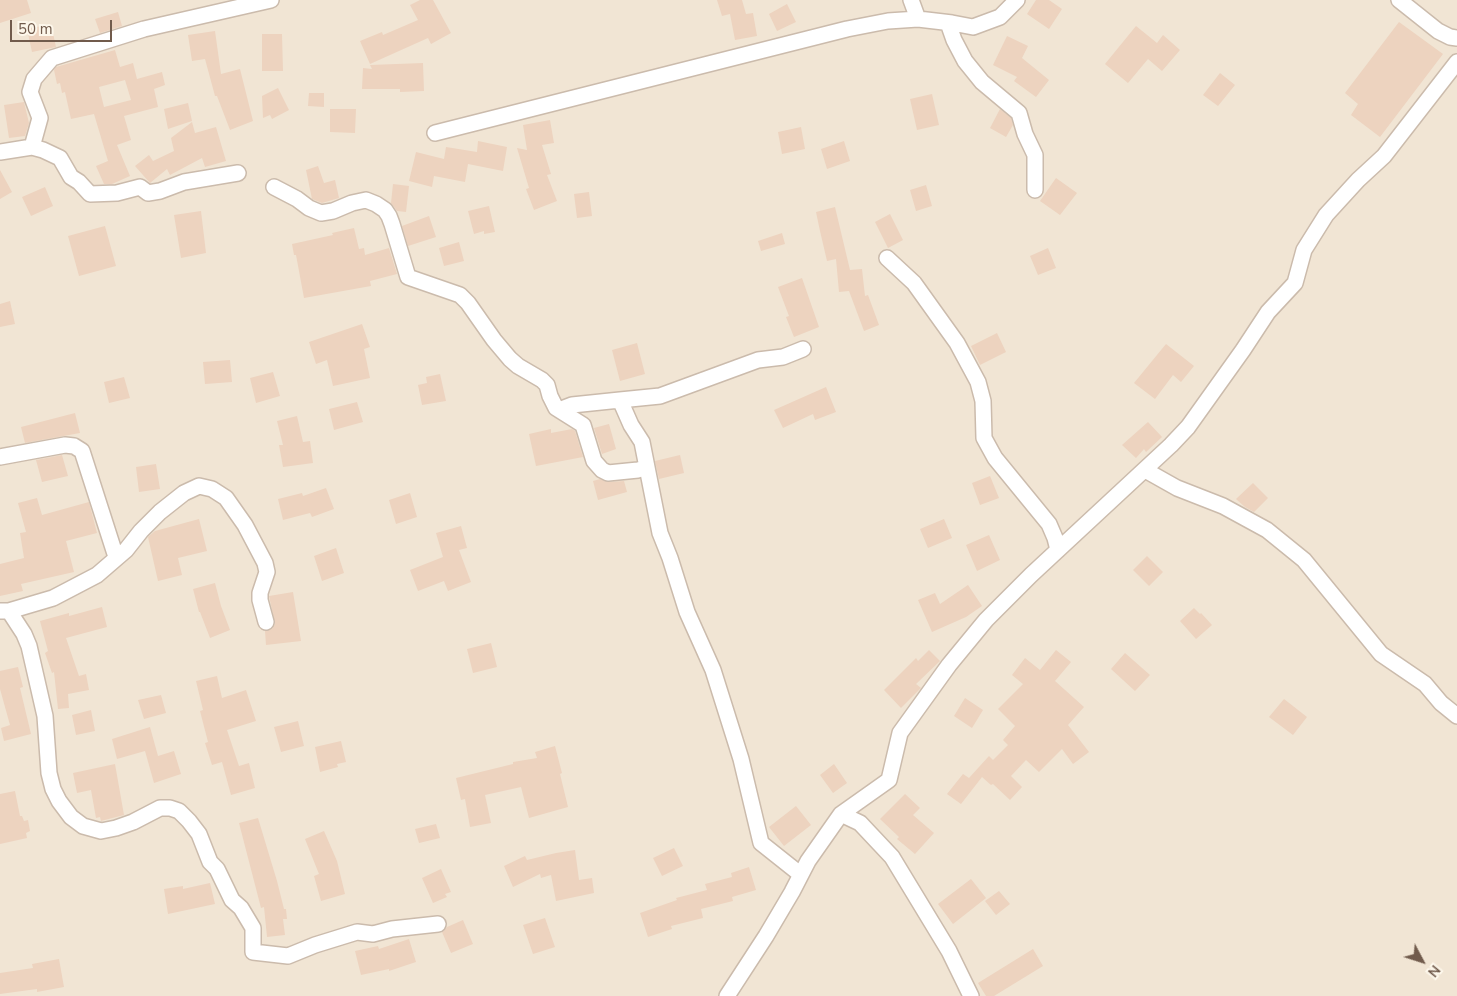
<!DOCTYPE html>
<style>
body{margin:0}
#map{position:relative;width:1457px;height:996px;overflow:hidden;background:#faf3e5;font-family:"Nunito Sans",sans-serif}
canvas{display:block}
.north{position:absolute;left:1397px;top:936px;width:50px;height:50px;-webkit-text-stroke:4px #fdf7eb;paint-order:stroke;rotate:130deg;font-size:14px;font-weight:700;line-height:20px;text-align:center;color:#715b4c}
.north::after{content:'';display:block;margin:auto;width:18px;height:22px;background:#715b4c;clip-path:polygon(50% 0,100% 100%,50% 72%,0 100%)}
.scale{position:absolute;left:10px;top:20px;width:102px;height:22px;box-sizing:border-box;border:2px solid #715b4c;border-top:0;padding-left:6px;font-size:15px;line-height:18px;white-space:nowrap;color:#715b4c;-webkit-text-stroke:4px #fdf7eb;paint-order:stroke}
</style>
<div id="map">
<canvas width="1457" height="996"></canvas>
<div class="north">N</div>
<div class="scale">50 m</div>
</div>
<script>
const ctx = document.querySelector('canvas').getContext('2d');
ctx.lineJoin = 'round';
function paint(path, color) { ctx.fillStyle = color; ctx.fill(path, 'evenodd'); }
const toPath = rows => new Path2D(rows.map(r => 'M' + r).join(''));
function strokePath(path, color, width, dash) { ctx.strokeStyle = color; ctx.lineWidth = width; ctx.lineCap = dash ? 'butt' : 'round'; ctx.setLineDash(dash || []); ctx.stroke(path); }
const residential = toPath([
 [0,0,1457,0,1457,996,0,996]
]);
const building = toPath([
 [0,0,27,0,31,13,0,23],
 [420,0,433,0,451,33,431,44,428,38,370,64,360,41,382,32,383,35,418,20,410,5],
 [717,0,742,0,746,14,753,13,757,36,735,40,730,14,722,16],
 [1036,0,1049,0,1062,9,1049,29,1027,14],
 [787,4,796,22,777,31,769,14],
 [118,12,122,26,100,33,95,19],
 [1399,22,1443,54,1380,137,1351,115,1358,104,1345,93],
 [51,24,56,47,32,52,27,29],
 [1136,26,1157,43,1163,35,1180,50,1162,71,1148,59,1128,83,1105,64],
 [215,31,221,74,240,69,253,121,230,130,217,96,215,96,205,59,192,61,188,35],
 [262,34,282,34,283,71,262,71],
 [1007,36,1028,46,1022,58,1049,80,1036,97,1014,81,1017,77,993,65],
 [115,50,120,67,133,63,137,79,162,72,165,85,154,89,158,107,124,116,131,140,117,145,130,176,112,184,104,184,96,166,108,161,94,114,71,119,65,92,62,93,60,83,57,84,54,70,56,67],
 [125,80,131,100,104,107,99,87],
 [423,63,424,91,400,92,400,89,362,89,363,68,372,69,370,65],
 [1220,73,1235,85,1218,106,1203,95],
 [278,88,289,110,272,119,270,115,263,118,262,96],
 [309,93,324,93,324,107,308,106],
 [932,94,939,125,917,130,910,99],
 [24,102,29,123,25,136,9,138,4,105],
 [188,103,192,121,168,129,164,109],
 [330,109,356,109,355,133,330,132],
 [1000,109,1011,118,1013,125,1006,137,990,128],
 [550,120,554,143,542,145,551,174,547,175,557,201,534,210,526,189,529,188,517,148,527,150,523,125],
 [192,122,195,133,216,127,226,161,205,167,202,158,170,175,167,169,150,183,135,166,149,155,153,161,174,151,171,138],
 [801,127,805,149,782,154,778,132],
 [478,141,507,147,503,171,468,164,465,182,434,176,432,187,409,181,416,152,444,159,446,147,477,152],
 [844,141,850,161,827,169,821,149],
 [318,166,324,183,335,180,339,198,322,203,312,199,306,170],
 [0,170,12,192,0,199],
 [1056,178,1077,193,1060,215,1040,201],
 [393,184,409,186,406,212,397,211,391,203],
 [926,185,932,206,916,211,910,190],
 [45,187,53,206,31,216,22,197],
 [589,192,592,216,577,218,574,194],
 [489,206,495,232,484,234,484,231,474,234,468,211],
 [835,207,850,270,862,269,865,296,868,295,879,325,864,331,849,291,839,292,836,259,827,261,820,231,816,212],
 [201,211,206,253,181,258,174,215],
 [890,214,903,240,888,248,875,222],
 [429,216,436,237,408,246,402,226],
 [105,226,116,266,79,276,68,236],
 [354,228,359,249,364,248,365,255,389,248,397,274,370,281,371,286,304,298,296,255,294,255,292,244,333,235,332,233],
 [782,233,785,244,761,251,758,241],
 [459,242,464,261,444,266,439,248],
 [1048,248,1056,268,1038,275,1030,256],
 [802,278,819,327,794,337,786,317,789,316,778,287],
 [10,301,15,324,0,327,0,304],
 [362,324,370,347,364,349,370,378,333,386,327,360,316,364,309,342],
 [997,333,1006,352,980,365,971,346],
 [637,343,645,374,620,381,612,350],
 [1166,344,1194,366,1181,382,1173,375,1155,399,1134,383],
 [230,360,232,382,205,384,203,362],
 [273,372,280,396,256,403,250,378],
 [440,374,446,401,422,405,418,385,427,383,426,377],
 [124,377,130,398,109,403,104,382],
 [826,387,836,412,815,420,813,414,783,428,774,410],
 [357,402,363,422,334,430,329,409],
 [75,413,80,433,25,443,21,427],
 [297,416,303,442,310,441,313,463,283,467,279,445,283,445,277,421],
 [1148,422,1162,437,1146,452,1144,449,1136,458,1122,445],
 [609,424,616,449,602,454,594,428],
 [551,429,551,433,572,429,575,431,583,457,536,466,529,434],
 [62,455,68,476,42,482,36,460],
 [680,455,684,473,659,479,655,461],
 [156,464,160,489,139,492,136,467],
 [990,476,999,498,980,505,972,483],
 [600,479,608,482,624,481,627,492,598,500,593,481],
 [1253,483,1268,498,1254,512,1245,507,1236,499],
 [326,488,334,509,312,517,310,513,283,520,278,499,302,493,303,496],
 [410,493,417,517,396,524,389,500],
 [37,498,42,515,89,502,97,533,66,541,74,572,21,584,23,591,0,596,0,564,24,558,20,533,26,532,18,503],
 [199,519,207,551,178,558,182,575,158,581,148,537,155,531],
 [944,519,952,538,928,548,920,529],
 [461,526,467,548,459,550,471,582,448,591,444,581,418,591,410,570,443,557,436,533],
 [989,535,1000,560,977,571,966,545],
 [336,548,344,573,322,581,314,556],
 [1147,556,1163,572,1149,586,1133,570],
 [215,583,221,606,230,630,210,638,200,612,199,612,193,589],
 [968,585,982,606,966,617,932,632,918,600,935,593,940,604],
 [293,592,301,641,266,645,265,631,272,629,275,624,269,596],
 [102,607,107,627,66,638,79,676,86,674,89,690,68,694,69,708,58,709,54,672,52,673,45,653,48,651,40,621,69,613,69,616],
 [1194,608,1200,614,1201,613,1212,625,1196,639,1180,621],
 [491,643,497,667,473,673,467,649],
 [929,650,940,661,916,684,921,688,901,708,884,690,916,658,918,661],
 [1056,650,1071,662,1055,681,1084,707,1068,725,1089,752,1073,764,1062,749,1039,772,1026,760,1011,776,1022,787,1010,800,993,784,991,785,982,777,961,804,947,794,963,774,969,778,989,756,993,760,1008,745,1003,740,1015,726,998,709,1023,684,1012,675,1025,658,1040,670],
 [1125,653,1150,675,1135,691,1111,669],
 [18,667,23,687,20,688,31,734,4,741,1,728,10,725,0,689,0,671],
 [217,676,222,698,246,690,256,721,227,730,239,766,249,763,255,788,231,795,222,762,212,765,205,743,208,742,200,711,203,710,196,681],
 [161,695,166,713,144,719,138,700],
 [965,698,983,710,972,728,954,716],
 [1284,699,1307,717,1293,735,1269,717],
 [91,710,95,731,76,735,72,715],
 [298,721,304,746,281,752,274,727],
 [150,727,158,756,174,751,181,774,154,783,145,751,117,759,112,739],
 [341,741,346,762,337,764,338,767,320,772,315,747],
 [555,746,562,773,560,774,568,807,529,818,521,787,485,795,491,823,470,827,465,799,461,800,456,778,513,764,513,762,537,758,535,752],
 [115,764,124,815,101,821,100,817,96,818,91,790,77,793,73,773],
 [834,764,847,783,833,793,820,775],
 [15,791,20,816,22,816,24,821,28,820,30,831,26,833,27,838,0,844,0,794],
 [905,794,920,808,913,815,934,833,915,854,897,839,899,837,880,819],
 [796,806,811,825,784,846,769,827],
 [258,818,277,881,284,909,286,909,287,919,283,919,285,935,267,937,264,907,261,908,239,823],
 [436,824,440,838,419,843,415,829],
 [324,831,337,861,345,894,321,901,314,876,319,874,305,839],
 [674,848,683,866,662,876,653,858],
 [575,850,579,880,592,878,594,893,556,901,551,875,541,878,540,874,513,887,504,866,525,856,527,860,556,853],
 [749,867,756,890,732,897,733,901,701,909,703,918,671,926,672,929,648,937,640,913,677,900,676,898,707,890,705,884,732,877,731,873],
 [441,869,451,892,445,894,447,897,433,903,422,878],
 [971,879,986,898,953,924,938,904],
 [210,883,215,904,168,914,164,889,183,886,183,889],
 [999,891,1010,904,996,915,985,901],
 [545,918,555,947,533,954,523,925],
 [463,920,473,944,451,953,442,932,447,927],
 [409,939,416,962,389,971,389,969,361,975,355,951,378,946,379,949],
 [1033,949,1043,966,994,996,986,996,978,983],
 [59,959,64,987,37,992,37,989,0,994,0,973,33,968,32,964]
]);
const minor = toPath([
 [911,0,918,19],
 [1399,0,1438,31,1450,37,1457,38],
 [948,23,954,40,965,61,982,82,1019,113,1025,134,1035,155,1035,190],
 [435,133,847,29,888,21,918,19,952,23,973,27,1000,17,1017,0],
 [32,147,40,118,30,92,34,79,52,58,144,29,271,0],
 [0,152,32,147,43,150,60,158,71,177,79,182,90,194,117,193,140,187,148,193,160,191,184,182,238,173],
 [274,187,297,199,309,208,321,213,333,211,352,203,366,200,376,204,385,210,389,216,392,224,408,277,460,295,468,303,494,340,510,359,518,366,542,380,547,385,550,396,556,408,583,425,594,461,602,470,608,473,638,470,647,467],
 [887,258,914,283,957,343,978,382,983,401,984,438,995,458,1049,524,1055,538,1058,550],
 [620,400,660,396,758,360,783,357,803,349],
 [559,410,572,405,620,400,631,425,642,442,660,533,670,558,687,612,713,670,741,759,761,843,800,874],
 [0,457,65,445,74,446,82,451,116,557],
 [1145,470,1177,488,1223,506,1267,530,1304,560,1381,654,1425,684,1441,703,1457,716],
 [0,611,9,611,53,598,97,575,126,550,141,531,160,512,184,493,199,486,212,489,226,498,245,525,265,563,267,572,260,593,260,600,266,622],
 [9,611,24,634,29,646,45,716,49,773,53,789,59,801,71,817,83,826,101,831,116,828,133,822,160,808,170,808,179,811,189,821,199,834,210,862,217,869,232,900,241,908,253,928,253,952,288,956,315,945,357,932,373,934,392,929,438,924],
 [841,814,860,823,892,857,949,951,971,996],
 [727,996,766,936,792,892,808,861,841,814,889,780,900,733,949,665,986,620,1031,575,1171,445,1188,427,1243,350,1268,312,1295,283,1304,250,1326,215,1358,180,1384,156,1457,62]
]);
paint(residential, '#f1e5d4');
paint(building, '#edd3bf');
strokePath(minor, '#cbbbac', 18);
strokePath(minor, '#fff', 15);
</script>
